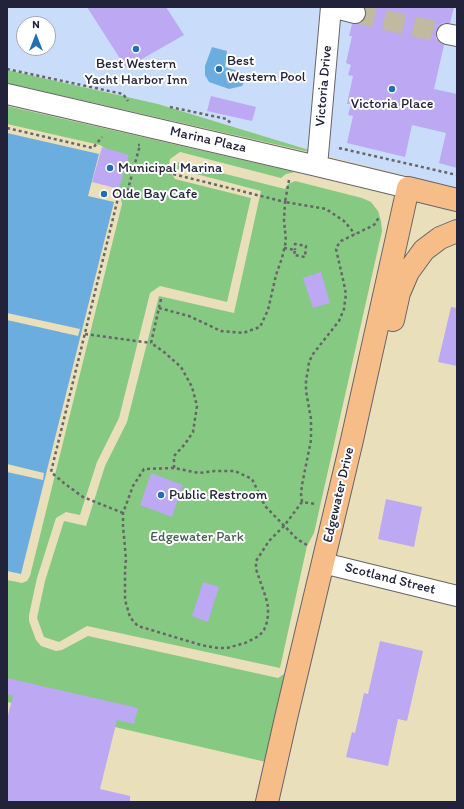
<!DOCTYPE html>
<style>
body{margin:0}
#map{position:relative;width:464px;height:809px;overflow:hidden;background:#eadfbb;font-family:Itim,sans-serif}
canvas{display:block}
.frame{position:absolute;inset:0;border:8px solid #22223b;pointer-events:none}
.north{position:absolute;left:16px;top:16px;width:40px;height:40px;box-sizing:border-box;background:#fff;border:1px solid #a7a7b1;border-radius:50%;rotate:0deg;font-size:11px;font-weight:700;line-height:16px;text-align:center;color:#22223b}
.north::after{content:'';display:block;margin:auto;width:14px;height:18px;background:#1f6fb2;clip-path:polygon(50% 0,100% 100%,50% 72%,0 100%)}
</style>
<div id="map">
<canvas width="464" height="809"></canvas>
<div class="frame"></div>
<div class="north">N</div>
</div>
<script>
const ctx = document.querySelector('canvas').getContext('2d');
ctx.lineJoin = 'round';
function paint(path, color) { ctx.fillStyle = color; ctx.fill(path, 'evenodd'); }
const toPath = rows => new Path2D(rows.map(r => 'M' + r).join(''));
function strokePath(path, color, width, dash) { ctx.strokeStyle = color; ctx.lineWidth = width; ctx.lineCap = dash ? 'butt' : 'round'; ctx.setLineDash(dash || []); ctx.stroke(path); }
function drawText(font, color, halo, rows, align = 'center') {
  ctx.font = font + ' Itim,sans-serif'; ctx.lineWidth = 4; ctx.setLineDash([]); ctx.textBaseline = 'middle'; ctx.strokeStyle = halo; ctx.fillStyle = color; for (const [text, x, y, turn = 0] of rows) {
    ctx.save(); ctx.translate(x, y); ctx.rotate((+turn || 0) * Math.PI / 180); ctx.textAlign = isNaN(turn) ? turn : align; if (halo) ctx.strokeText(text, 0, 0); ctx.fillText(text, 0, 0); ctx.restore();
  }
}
const built = toPath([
 [7,7,320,7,309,150,158,104,7,70],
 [24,24,48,24,48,48,24,48],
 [340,7,457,7,457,188,342,160,328,156]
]);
const green = toPath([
 [7,70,158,104,309,150,309,152,7,83],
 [7,106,295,172,286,174,281,178,180,152,170,159,168,168,175,179,251,198,227,302,160,286,150,293,119,418,97,462,80,515,66,512,56,518,37,578,29,615,29,621,36,640,41,646,56,651,62,650,88,636,278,678,287,672,266,762,7,702,7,580,22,583,27,581,30,576,122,204,121,198,120,196,116,193,121,169,105,148,100,145,7,124],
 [178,162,285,189,288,184,295,181,362,198,371,202,378,211,381,221,382,231,314,533,307,546,280,668,87,626,59,642,44,637,37,618,45,581,64,521,86,526,105,466,127,422,159,296,234,313,261,191,177,169]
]);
const water = toPath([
 [212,47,227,51,225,67,241,72,245,80,242,86,229,89,209,82,205,75,205,66],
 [7,133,99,154,88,196,114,202,21,574,7,571]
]);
const pier = toPath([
 [7,313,80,329,78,336,7,320],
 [7,464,44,473,43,480,7,472]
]);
const building = toPath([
 [87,7,166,7,184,35,126,68],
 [364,7,454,7,450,23,443,23,438,27,436,31,436,38,440,43,444,45,434,89,457,94,457,168,439,163,446,133,412,125,405,157,347,143,353,116,348,115,351,104,347,104,353,76,348,75,351,65,346,63,352,36,349,36,352,24,358,24,363,21,366,16,366,10],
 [211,96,256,107,252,121,207,111],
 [102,147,129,155,119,189,92,182],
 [321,272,330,303,313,308,303,278],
 [451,307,457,308,457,366,438,362],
 [151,473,183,485,172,517,140,505],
 [386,499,422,507,414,547,378,539],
 [203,582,219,587,208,622,192,616],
 [380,641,423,651,407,721,398,719,388,766,346,757,352,732,355,733,364,693,368,694],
 [7,678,138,708,134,724,117,720,100,789,130,796,130,802,7,802,7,719,13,696,7,694]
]);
const minorTunnel = toPath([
 [355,13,447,34]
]);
const path = toPath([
 [7,69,123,94,128,101],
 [170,107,227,119,232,125],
 [7,128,93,148,102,137],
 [339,148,457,175],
 [289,180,285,202,326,209,344,221,355,234],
 [284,248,295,250,294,255,305,257,306,246,295,244,295,250],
 [161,299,151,343,164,352,181,367,192,387,197,406,193,432,185,444,174,456,174,468,199,473,215,471,235,471,252,479,265,506,297,539,307,545],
 [159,308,189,316,221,331,243,333,260,327,268,310,276,275,282,258,286,241,284,221,285,202,165,172],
 [85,334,151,343],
 [174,468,144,469,133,486,123,513,123,526,126,559,125,570,125,600,130,617,134,622,138,626,201,645,218,648,227,648,245,643,259,636,264,630,267,622,268,615,268,607,266,598,256,569,256,561,269,541,284,526,302,502,316,504],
 [302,502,301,494,302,485,311,440,311,419,306,391,306,380,308,370,309,362,313,354,339,321,344,309,345,301,346,294,344,284,336,249,338,245,341,241,372,226,375,224,379,217],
 [123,513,83,497,65,484,51,472,118,198,127,193,140,145,138,145]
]);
const minor = toPath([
 [332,7,355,13],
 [447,34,457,36],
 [7,94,317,166,408,188],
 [317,166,331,7],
 [323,563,457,596]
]);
const major = toPath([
 [393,320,399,293,408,272,424,250,440,238,457,231],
 [267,802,286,718,352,440,408,188,457,200]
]);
const markers = [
 [136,49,4,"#1f6fb2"],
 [219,69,4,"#1f6fb2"],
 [392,89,4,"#1f6fb2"],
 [110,168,4,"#1f6fb2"],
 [104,194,4,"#1f6fb2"],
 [161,495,4,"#1f6fb2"]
];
const poiNames = [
 ["Best",227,61],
 ["Western Pool",227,77],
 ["Best Western",136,64,"center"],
 ["Yacht Harbor Inn",136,80,"center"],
 ["Victoria Place",392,104,"center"],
 ["Municipal Marina",118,168],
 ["Olde Bay Cafe",112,194],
 ["Public Restroom",169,495]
];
const streetNames = [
 ["Victoria Drive",324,86,-85],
 ["Marina Plaza",208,140,13],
 ["Edgewater Drive",339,495,-77],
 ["Scotland Street",390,579,14]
];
const parkNames = [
 ["Edgewater Park",197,537]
];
paint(built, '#c9dcf9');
paint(green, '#85c983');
paint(water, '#6cade0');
paint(pier, '#eadfbb');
paint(building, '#bca8f3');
strokePath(minorTunnel, '#c2b9a1', 20, [20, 10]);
strokePath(minor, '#686468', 22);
strokePath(major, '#686468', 24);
strokePath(path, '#686468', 2.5, [3, 3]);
strokePath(minor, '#fff', 20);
strokePath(major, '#f7bd88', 22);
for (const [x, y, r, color] of markers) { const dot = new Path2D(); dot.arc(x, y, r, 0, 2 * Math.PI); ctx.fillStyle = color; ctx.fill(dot); strokePath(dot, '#fff', 1.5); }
drawText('14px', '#22223b', '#fff', poiNames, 'left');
drawText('14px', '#22223b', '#fff', streetNames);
drawText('14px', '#455c54', '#fff', parkNames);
</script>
